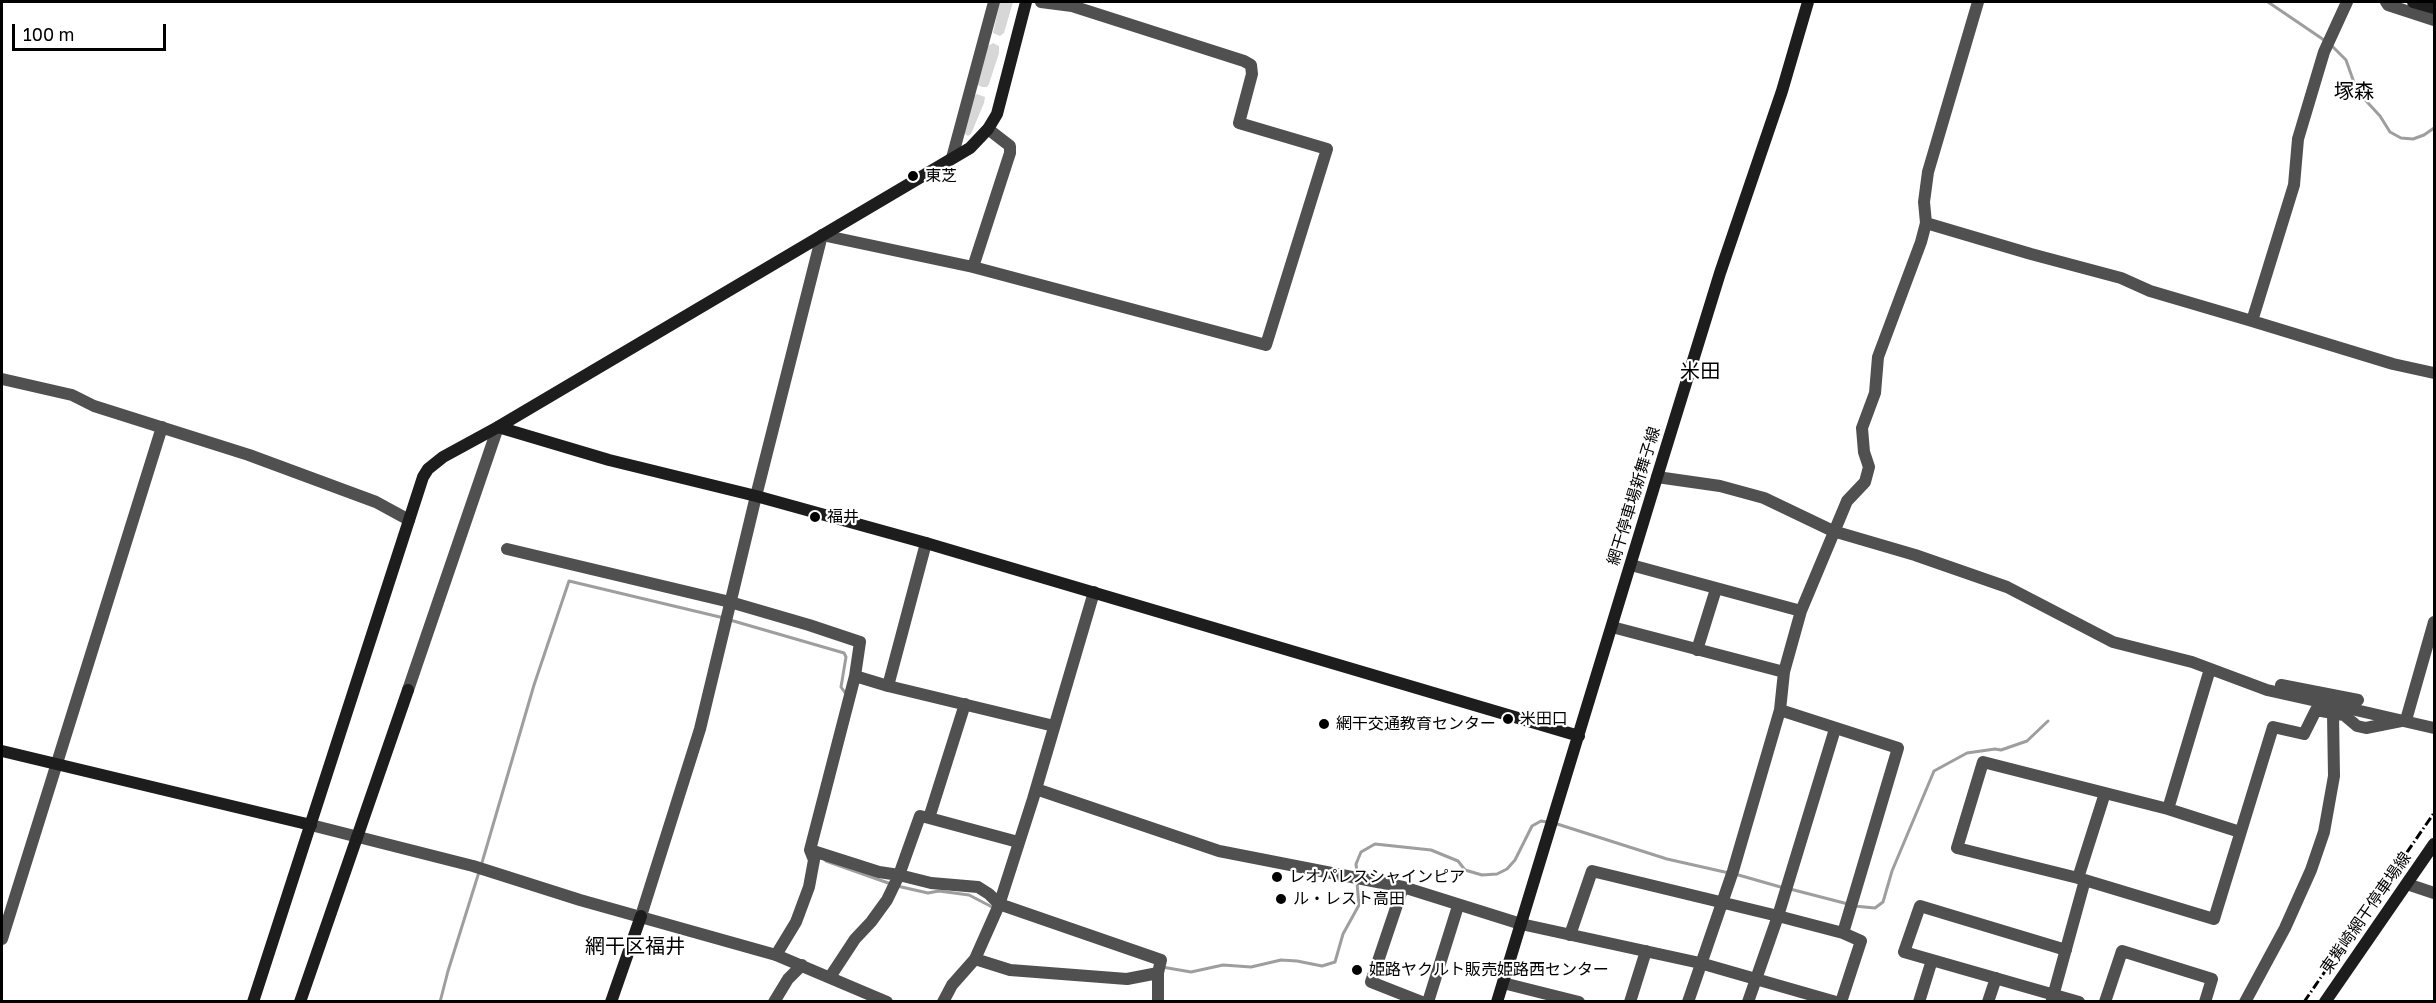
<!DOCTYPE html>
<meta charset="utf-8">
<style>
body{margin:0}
#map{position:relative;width:2436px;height:1003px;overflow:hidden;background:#fff;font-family:"Golos Text",sans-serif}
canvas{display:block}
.frame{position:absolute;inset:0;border:3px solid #000;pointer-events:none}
.scale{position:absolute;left:12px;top:24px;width:154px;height:27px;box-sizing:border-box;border:3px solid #000;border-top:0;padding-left:8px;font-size:18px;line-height:21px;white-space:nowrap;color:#000;-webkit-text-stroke:4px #fff;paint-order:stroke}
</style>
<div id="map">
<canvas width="2436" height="1003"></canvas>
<div class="frame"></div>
<div class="scale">100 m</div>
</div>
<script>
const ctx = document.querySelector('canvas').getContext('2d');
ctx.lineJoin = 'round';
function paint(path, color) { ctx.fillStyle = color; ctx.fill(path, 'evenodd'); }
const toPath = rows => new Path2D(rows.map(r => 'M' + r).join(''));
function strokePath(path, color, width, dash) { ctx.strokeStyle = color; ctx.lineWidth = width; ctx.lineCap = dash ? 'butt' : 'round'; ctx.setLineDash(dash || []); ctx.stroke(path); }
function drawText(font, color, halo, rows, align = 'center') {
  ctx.font = font + ' "Golos Text","Noto Sans JP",sans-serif'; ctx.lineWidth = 4.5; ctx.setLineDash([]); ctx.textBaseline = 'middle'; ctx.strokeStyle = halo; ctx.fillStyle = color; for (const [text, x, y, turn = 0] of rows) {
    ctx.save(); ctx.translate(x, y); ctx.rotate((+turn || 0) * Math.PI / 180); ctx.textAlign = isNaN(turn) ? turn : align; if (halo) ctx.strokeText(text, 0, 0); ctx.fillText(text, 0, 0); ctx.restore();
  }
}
const green = toPath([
 [1000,2,1013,2,1004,33,1000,36,993,33],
 [993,43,999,46,999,53,989,84,987,87,982,87,978,85,978,80,988,46],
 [977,94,985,97,984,103,971,134,968,136,964,133,974,96]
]);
const stream = toPath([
 [2268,2,2324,40],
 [2330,44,2346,60,2357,91,2380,116,2390,132,2401,138,2413,139,2424,135,2434,128],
 [730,620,844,653,846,657,841,687,846,694],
 [1554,823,1667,859,1729,873],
 [826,861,891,884],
 [481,866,534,685,569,581,724,618],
 [1357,873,1356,864,1361,852,1375,844,1431,850,1458,861,1465,870,1482,875,1497,874,1507,869,1515,860,1532,826,1541,821,1547,822],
 [1735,874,1784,888],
 [897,886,928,893,939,891,969,895,994,908],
 [1790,889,1848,904],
 [1854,906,1875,908,1883,902,1892,871,1934,771,1967,753,1995,749,2001,750,2027,741,2048,721],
 [1162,967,1191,972,1223,965,1251,967,1281,960,1297,961,1322,966,1335,962,1343,934,1359,905,1357,883],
 [440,1002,448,971,479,872]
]);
const street = toPath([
 [2347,2,2324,52,2298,139,2294,185,2252,321,2393,364,2434,373],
 [2386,2,2388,5,2434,20],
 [952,158,994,2],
 [1926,223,2031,254,2121,278,2150,291,2252,321],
 [973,267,1010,153,1010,146,988,129],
 [2,379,72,395,94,406,249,455,376,502,409,520],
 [1657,477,1720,486,1764,498,1833,531,1915,555,2007,587,2113,642,2192,662,2267,690,2321,702],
 [507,549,730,602,809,625,860,642,855,676,810,850,814,860,809,887,796,922,776,955],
 [1631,565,1801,611],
 [1612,627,1784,672],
 [1697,650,1716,589],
 [855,676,888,686,1054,726],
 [2281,685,2358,700],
 [888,686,926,543],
 [408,690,498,427],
 [965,704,929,818,1018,842],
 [1780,710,1898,748,1843,933],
 [1036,789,1219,851,1403,887],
 [2168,809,2210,669],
 [929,818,920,816,899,875,931,883,978,887,989,894,999,904,1161,960,1158,973,1158,1002],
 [311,825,473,866,580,900,776,955,887,1002],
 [2240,832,2168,809,1983,762,1957,848,2078,878,2214,919,2273,727,2304,734,2316,710,2344,715,2357,726,2366,728,2406,720,2434,622],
 [810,850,879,872,899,875,887,900,871,922,855,939,830,977],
 [2078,878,2105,793],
 [2407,884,2434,893],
 [641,916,700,729,756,496,822,235,973,267,1266,345,1327,149,1239,123,1252,74,1251,65,1244,61,1072,6,1041,2],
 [1570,935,1592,871,1778,916,1843,933,1861,941,1841,1002],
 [2,939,162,427],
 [2066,950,1920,906,1904,952,2079,1002],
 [975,959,1010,970,1127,979,1158,973],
 [1503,983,1579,1002],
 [2052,1000,2085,880],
 [774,1002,788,979,802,965],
 [943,1002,952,985,975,959,999,905,1033,799,1094,592],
 [1422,1002,1371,982,1403,887,1521,924,1700,963,1836,1002],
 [1428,1002,1458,906],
 [1630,1002,1646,951],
 [1688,1002,1733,871,1780,710,1784,672,1801,611,1847,501,1865,482,1869,467,1864,452,1862,428,1875,393,1878,357,1921,242,1926,223,1924,202,1928,172,1978,2],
 [1748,1002,1778,916,1835,729],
 [1919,1002,1932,960],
 [1988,1002,1996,978],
 [2105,1002,2122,951,2212,979,2205,1002],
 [2245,1002,2285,928,2311,870,2324,832,2334,776,2333,714]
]);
const secondary = toPath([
 [2413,2,2434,8],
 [498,427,609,460,756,496,926,543,1579,736],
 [2,751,311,825],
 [253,1002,423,477,428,469,443,457,498,427,970,148,988,129,997,114,1026,2],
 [300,1002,408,690],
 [611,1002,641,916],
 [1497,1002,1657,477,1720,273,1782,91,1808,2],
 [2325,1002,2434,844]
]);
const rail = toPath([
 [2304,1002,2434,813]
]);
const streetBridge = toPath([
 [2321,702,2434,728]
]);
const markers = [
 [913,176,6,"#000"],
 [815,517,6,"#000"],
 [1508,719,6,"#000"],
 [1324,724,6,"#000"],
 [1277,877,6,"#000"],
 [1281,899,6,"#000"],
 [1357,970,6,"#000"]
];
const poiNames = [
 ["東芝",925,176],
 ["福井",827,517],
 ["米田口",1520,719],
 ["網干交通教育センター",1336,724],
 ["レオパレスシャインピア",1289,877],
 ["ル・レスト高田",1293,899],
 ["姫路ヤクルト販売姫路西センター",1369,970]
];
const streetNames = [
 ["網干停車場新舞子線",1634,496,-73],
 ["東觜崎網干停車場線",2366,913,-55]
];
const quarterNames = [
 ["塚森",2354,92],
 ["米田",1700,372],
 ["網干区福井",635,947]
];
paint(green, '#d7d7d7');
strokePath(stream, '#9e9e9e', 3);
strokePath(street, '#505050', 12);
strokePath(secondary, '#1d1d1d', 12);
strokePath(rail, '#000', 3, [9, 3, 1.5, 3]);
strokePath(streetBridge, '#505050', 12);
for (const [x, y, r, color] of markers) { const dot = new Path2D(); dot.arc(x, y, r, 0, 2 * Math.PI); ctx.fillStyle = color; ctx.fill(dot); strokePath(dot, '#fff', 2); }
drawText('16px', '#000', '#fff', poiNames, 'left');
drawText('16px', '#000', '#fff', streetNames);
drawText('20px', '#000', '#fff', quarterNames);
</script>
